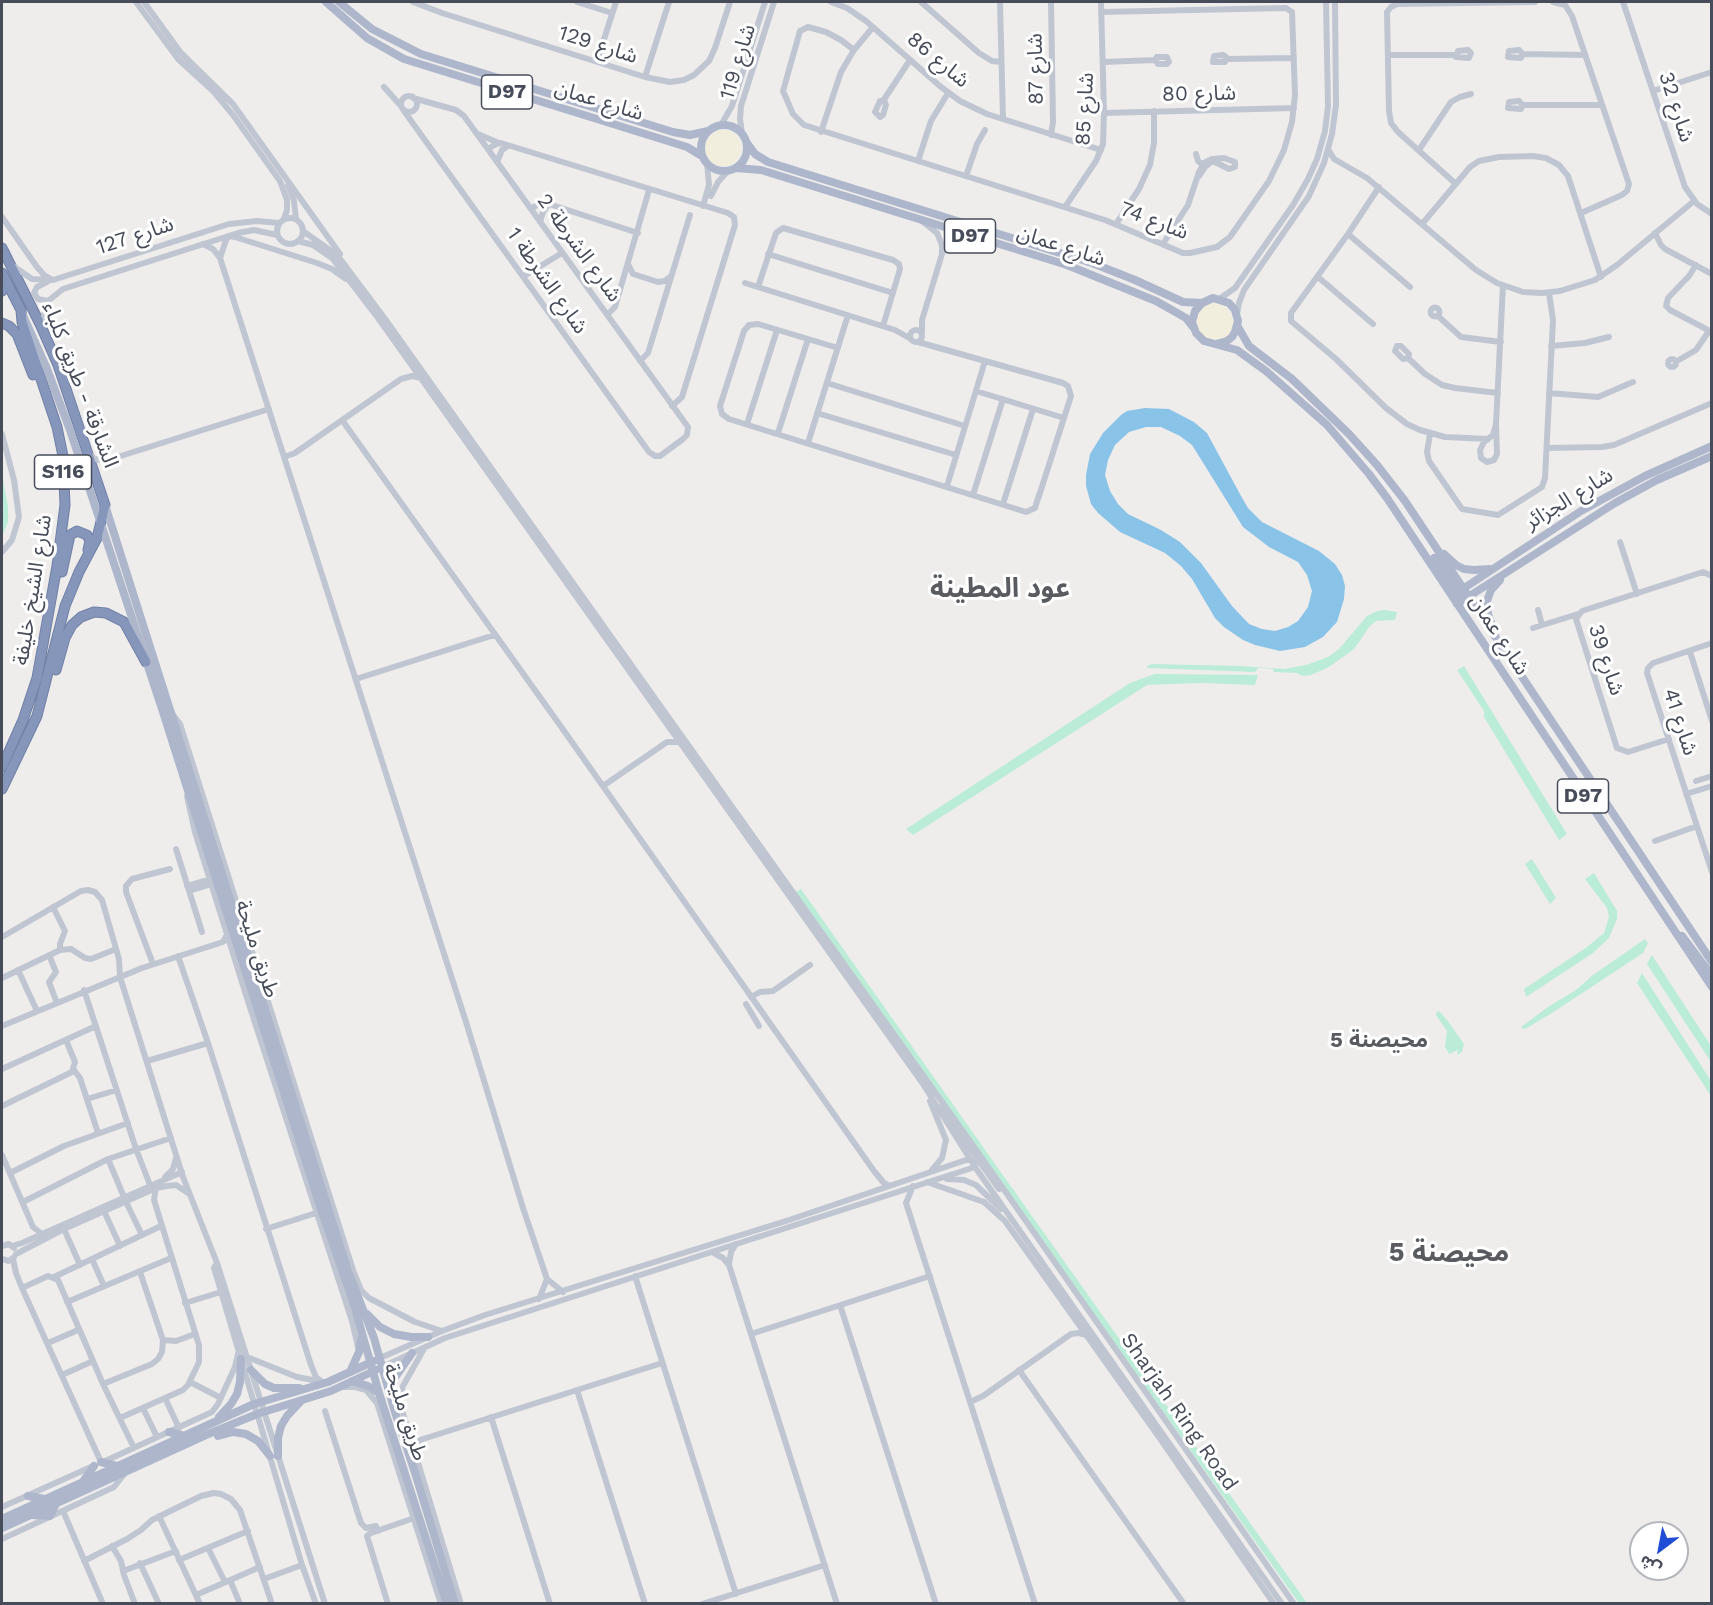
<!DOCTYPE html>
<meta charset="utf-8">
<style>
body{margin:0}
#map{position:relative;width:1713px;height:1605px;overflow:hidden;background:#efedec;font-family:"Work Sans","Noto Sans Arabic",sans-serif}
canvas{display:block}
.frame{position:absolute;inset:0;border:3px solid #464c59;pointer-events:none}
.north{position:absolute;left:1629px;top:1521px;width:60px;height:60px;box-sizing:border-box;background:#fff;border:2px solid #b5b7bd;border-radius:50%;rotate:212deg;font-size:16px;font-weight:700;line-height:24px;text-align:center;color:#464c59}
.north::after{content:'';display:block;margin:auto;width:21px;height:27px;background:#204dd6;clip-path:polygon(50% 0,100% 100%,50% 72%,0 100%)}
</style>
<div id="map">
<canvas width="1713" height="1605"></canvas>
<div class="frame"></div>
<div class="north">ش</div>
</div>
<script>
const ctx = document.querySelector('canvas').getContext('2d');
ctx.lineJoin = 'round';
function paint(path, color) { ctx.fillStyle = color; ctx.fill(path, 'evenodd'); }
const toPath = rows => new Path2D(rows.map(r => 'M' + r).join(''));
function strokePath(path, color, width, dash) { ctx.strokeStyle = color; ctx.lineWidth = width; ctx.lineCap = dash ? 'butt' : 'round'; ctx.setLineDash(dash || []); ctx.stroke(path); }
function drawText(font, color, halo, rows, align = 'center') {
  ctx.font = font + ' "Work Sans","Noto Sans Arabic",sans-serif'; ctx.lineWidth = 6; ctx.setLineDash([]); ctx.textBaseline = 'middle'; ctx.strokeStyle = halo; ctx.fillStyle = color; for (const [text, x, y, turn = 0] of rows) {
    ctx.save(); ctx.translate(x, y); ctx.rotate((+turn || 0) * Math.PI / 180); ctx.textAlign = isNaN(turn) ? turn : align; if (halo) ctx.strokeText(text, 0, 0); ctx.fillText(text, 0, 0); ctx.restore();
  }
}
const green = toPath([
 [2,474,8,507,8,522,2,536],
 [1385,610,1397,612,1395,620,1376,621,1370,626,1354,649,1329,667,1311,675,1302,676,1297,673,1274,672,1273,669,1262,668,1258,668,1255,672,1148,668,1147,666,1152,664,1241,666,1284,669,1306,665,1328,657,1339,649,1367,616,1377,611],
 [1464,666,1567,834,1559,840,1484,717,1484,711,1457,670],
 [1155,674,1258,675,1255,685,1201,683,1147,685,913,835,906,829,1130,683],
 [1532,859,1556,898,1550,904,1525,864],
 [1594,873,1617,911,1617,919,1609,938,1593,953,1526,997,1524,989,1587,947,1604,933,1609,917,1607,908,1585,879],
 [801,889,1000,1171,1307,1603,1299,1603,994,1174,796,892],
 [1645,939,1648,943,1643,953,1552,1013,1527,1028,1523,1029,1521,1027,1548,1007,1576,990,1593,975],
 [1652,955,1711,1046,1711,1062,1647,964],
 [1642,973,1711,1081,1711,1096,1637,983],
 [1437,1011,1440,1012,1447,1020,1464,1044,1462,1052,1457,1055,1458,1050,1449,1054,1445,1047,1447,1031,1436,1015]
]);
const sand = toPath([
 '705 148a18 18 0 1 1 36 0a18 18 0 1 1-36 0Z',
 '1195 322a19 19 0 1 1 38 0a19 19 0 1 1-38 0Z'
]);
const water = toPath([
 [1145,408,1169,409,1194,422,1207,433,1241,496,1248,508,1262,522,1319,551,1335,564,1342,575,1345,586,1344,599,1337,622,1323,637,1305,647,1280,651,1255,645,1243,640,1224,627,1215,618,1192,579,1181,566,1165,553,1120,532,1098,513,1091,504,1086,486,1086,475,1090,454,1103,433,1121,415,1127,411],
 [1146,427,1161,427,1180,436,1192,445,1243,527,1269,547,1298,562,1307,575,1312,591,1308,607,1298,621,1288,627,1275,631,1262,629,1249,624,1232,606,1201,563,1180,542,1161,530,1128,514,1118,504,1110,491,1105,475,1108,460,1115,445,1129,432]
]);
const minor = toPath([
 [136,2,178,59,214,92,233,115,280,181,287,200,287,210,284,219],
 [144,2,181,53,233,104,340,254],
 [413,2,442,13,645,77,670,82,684,80,694,75,709,61,715,48,730,2],
 [577,2,612,13],
 [831,2,847,8,866,21,941,87,960,101,987,114,1101,150],
 [921,2,979,53,992,61,1001,62],
 [1000,2,1003,119],
 [1051,2,1053,122,1051,135],
 [1553,2,1565,5,1572,16,1629,184,1627,191,1622,195,1581,213],
 [1623,2,1685,187,1697,204,1712,214],
 [854,50,841,40,826,32,808,27,800,31,783,91,793,114,804,125,1105,220,1183,253,1190,253,1217,247,1230,237,1269,181,1284,150,1292,122,1295,95,1292,12,1286,8,1101,12],
 [1468,50,1471,53,1469,58,1456,57,1458,51,1468,50],
 [1519,50,1523,54,1521,58,1508,57,1509,51,1519,50],
 [1523,54,1585,55],
 [1223,55,1227,58,1225,62,1213,62,1214,56,1223,55],
 [1388,55,1455,55],
 [1157,57,1167,57,1169,62,1167,64,1158,64,1155,60,1157,57],
 [1227,59,1294,58],
 [597,61,616,2],
 [1103,62,1155,60],
 [645,77,669,2],
 [384,87,401,106],
 [1653,91,1712,72],
 '401 104a8 8 0 1 1 16 0a8 8 0 1 1-16 0Z',
 [880,101,885,102,886,105,883,115,880,117,875,112,880,101],
 [883,101,910,60],
 [1519,101,1523,105,1521,109,1508,108,1509,102,1519,101],
 [1523,105,1602,105],
 [404,111,649,452,655,456,660,456,683,439,687,435,688,427,464,116,456,110,413,98],
 [1104,113,1294,108],
 [721,125,732,106,765,2],
 [821,132,841,72,854,50,873,27],
 [742,133,740,119,741,106,774,2],
 [478,134,499,143],
 [488,149,496,144,501,143,728,213,734,217,735,225,682,397,672,406],
 [1328,149,1334,159,1367,178,1476,270,1497,283,1523,292,1542,293,1560,291,1595,280,1617,265,1694,201],
 [1419,150,1451,102,1460,97,1471,94],
 [1196,154,1198,161,1203,165],
 [918,161,931,121,948,93],
 [497,162,502,150,508,146],
 [966,176,977,144,985,130],
 [1456,184,1398,132,1391,123,1389,111,1387,12,1391,7,1397,4,1535,2],
 [288,185,294,201,296,219],
 [1379,187,1348,234,1291,313,1291,321,1336,359,1386,408,1407,424,1420,430,1445,437,1488,439],
 [711,196,718,182,728,171],
 [703,206,709,185,707,163],
 [1065,207,1096,161,1103,144,1104,113,1101,2],
 [531,209,540,203,546,203,638,233],
 [2,217,37,267,44,275,51,279],
 '277 231a13 13 0 1 1 26 0a13 13 0 1 1-26 0Z',
 [540,222,543,212,549,204],
 [1116,224,1139,189,1150,165,1154,143,1154,111],
 [1422,224,1470,167,1479,161,1499,157,1533,156,1546,158,1559,165,1568,176,1601,277],
 [303,231,338,256,383,316,972,1144,1294,1604],
 [1655,233,1661,245,1665,249,1712,274],
 [1348,234,1410,287],
 [298,241,313,245,332,258,378,318,923,1084,975,1167,1282,1604],
 [203,244,213,249,220,258,466,1022,523,1208,547,1279,563,1292],
 [1163,244,1188,205,1199,172,1204,163,1212,159,1224,158,1235,162,1235,167,1229,169,1215,162,1211,162,1205,167,1199,176],
 [942,253,952,241,973,237],
 [768,254,893,293],
 [220,258,226,240,229,236,235,237,317,263,332,269,346,279],
 [628,264,633,274,658,282,665,281,671,276],
 [1696,265,1689,276,1668,298,1666,306,1670,310,1712,332],
 [13,266,32,279,53,280,229,224,257,221,279,223],
 [524,276,562,253],
 [1318,277,1373,324],
 [47,282,37,287,34,293,38,299,48,301],
 [745,283,895,330,911,339],
 [758,287,776,233,783,228,893,260,899,264,900,269,883,326],
 [1219,299,1235,288,1293,205,1308,179,1317,159,1325,131,1328,106,1326,2],
 '1430.5 312a4.5 4.5 0 1 1 9 0a4.5 4.5 0 1 1-9 0Z',
 [1237,314,1239,303,1244,290,1309,196,1324,163,1332,134,1336,105,1335,2],
 [607,315,615,307,649,190],
 [1439,317,1461,337,1501,342],
 [41,325,48,301,63,289,238,233,254,230,277,235],
 '910 336a6 6 0 1 1 12 0a6 6 0 1 1-12 0Z',
 [922,332,922,320,942,254,942,245,937,233,923,222],
 [918,342,1063,383,1068,386,1071,396,1039,496],
 [1397,346,1401,346,1409,354,1408,358,1403,359,1395,351,1397,346],
 [1551,346,1585,343,1609,337],
 [838,348,758,324,749,325,744,331,720,406,722,414,729,419,1026,512,1035,508,1039,495],
 [1408,358,1425,374,1442,385,1455,388,1498,393],
 '1668 363a4 4 0 1 1 8 0a4 4 0 1 1-8 0Z',
 [640,361,648,353,690,215],
 [1677,361,1696,350,1709,331],
 [827,383,965,426],
 [976,391,1064,418],
 [1549,393,1598,397,1633,382],
 [817,413,956,455],
 [342,420,562,728,874,1171,883,1182,889,1186],
 [747,424,777,330],
 [1496,424,1497,454,1494,460,1487,462,1481,458,1480,450,1484,442,1493,435,1496,424,1503,285],
 [778,433,808,339],
 [2,434,14,480,19,517,12,540,2,552],
 [1430,434,1427,452,1429,461,1462,509,1498,515,1542,487,1545,478,1553,320,1549,293],
 [808,443,848,315],
 [1547,448,1602,447,1614,445,1712,403],
 [89,454,95,459,105,461,269,409],
 [284,457,295,453,401,379,412,376,421,378],
 [947,486,985,361],
 [973,495,1003,399],
 [1003,504,1033,409],
 [1620,542,1637,594],
 [1538,610,1542,625],
 [1533,628,1578,614],
 [1712,643,1653,663,1648,668,1647,673,1712,872],
 [1690,652,1712,721],
 [356,679,494,635],
 [171,712,180,724,353,1270,361,1290,369,1298,415,1322,442,1331],
 [1669,739,1628,752,1617,748,1576,619,1582,611,1703,572,1712,576],
 [1696,781,1712,776],
 [603,786,667,742,680,742],
 [1686,794,1712,786],
 [187,796,195,832,247,998,352,1321,358,1347],
 [1655,841,1697,826],
 [176,849,202,932],
 [187,886,210,879],
 [189,891,212,884],
 [53,907,65,931,60,944,60,950],
 [2,937,81,891,88,890,95,892,102,900,119,959,120,977,183,1177,217,1263,325,1604],
 [49,955,56,972,49,982,57,1003],
 [178,956,208,1043,311,1365,316,1377,322,1382],
 [153,964,126,892,126,886,132,879,170,869],
 [18,970,37,1011],
 [2,978,60,950,71,949,85,958,91,959,116,949],
 [84,990,136,1149,150,1185],
 [751,997,760,992,773,991,810,965],
 [746,1004,759,1026],
 [2,1026,142,968,223,942,228,933],
 [147,1061,208,1043],
 [2,1069,96,1026],
 [74,1070,80,1078,98,1133],
 [87,1099,117,1090],
 [930,1101,946,1140,942,1158,932,1170],
 [2,1106,72,1072,75,1062,66,1040],
 [941,1107,999,1189],
 [2,1155,33,1227,42,1234],
 [108,1159,124,1197],
 [10,1173,64,1146,128,1123],
 [165,1177,173,1169,176,1158],
 [947,1179,964,1180,976,1185,1001,1209],
 [927,1182,984,1202,1005,1221,1161,1440,1274,1604],
 [913,1186,906,1203,1035,1604],
 [23,1202,108,1159,171,1138],
 [126,1202,142,1235],
 [104,1211,120,1246],
 [64,1229,80,1265],
 [266,1229,316,1213],
 [2,1246,9,1244,14,1248],
 [12,1246,22,1243,182,1172],
 [712,1252,723,1258,729,1265,837,1604],
 [16,1254,64,1229,156,1188],
 [2,1259,9,1261,14,1257],
 [13,1259,16,1273,22,1288,101,1462],
 [92,1259,104,1286],
 [217,1263,214,1268,302,1565,316,1604],
 [729,1264,731,1252,736,1244],
 [635,1276,736,1594],
 [54,1277,161,1226],
 [22,1288,48,1276,58,1280,103,1384,134,1448],
 [539,1299,547,1279],
 [67,1302,171,1258],
 [185,1303,221,1292],
 [840,1305,936,1604],
 [751,1334,930,1276],
 [163,1340,176,1341,195,1334],
 [48,1343,78,1330],
 [425,1347,403,1386,399,1400,461,1604],
 [247,1357,297,1377,318,1381],
 [380,1358,442,1331,485,1315,789,1220,966,1160,972,1160,980,1163],
 [382,1367,445,1338,975,1167],
 [1019,1370,1184,1604],
 [62,1375,93,1361],
 [190,1382,221,1398],
 [103,1384,152,1364,158,1359,162,1352,163,1340,140,1272],
 [343,1387,355,1387,366,1390,377,1403,441,1604],
 [577,1390,645,1604],
 [165,1398,179,1428],
 [970,1402,983,1396,1071,1334,1079,1333,1086,1335],
 [143,1408,157,1437],
 [325,1411,361,1523,366,1528,376,1526,378,1531],
 [491,1417,550,1604],
 [120,1418,183,1390,188,1385,199,1362,199,1345,154,1200,156,1188,167,1186,176,1185,188,1193],
 [413,1447,420,1440,662,1363],
 [103,1462,212,1412,218,1404,235,1367,238,1354],
 [2,1507,93,1466],
 [63,1511,103,1604],
 [159,1516,200,1604],
 [2,1539,114,1487,126,1472],
 [112,1546,121,1561,124,1575,135,1604],
 [208,1548,225,1582],
 [179,1560,248,1531],
 [84,1561,127,1539,141,1530,152,1520,201,1496,214,1493,221,1494,231,1499,240,1510,272,1604],
 [140,1563,159,1604],
 [123,1571,176,1551],
 [264,1579,302,1565],
 [230,1580,240,1604],
 [196,1595,260,1567],
 [388,1604,367,1536,371,1533,414,1518],
 [702,1604,825,1565]
]);
const major = toPath([
 [326,2,367,38,404,59,687,147,702,156],
 [339,2,372,29,421,54,673,132,690,135,708,131],
 '701 148a23 23 0 1 1 46 0a23 23 0 1 1-46 0Z',
 [747,143,755,154,768,162,1092,263,1135,280,1183,302,1202,303],
 [736,168,761,170,1067,265,1156,301,1186,318,1193,327],
 [21,311,47,369,70,430,163,712,320,1206,354,1305,379,1393,447,1604],
 [1238,327,1249,346,1292,379,1349,434,1377,465,1405,501,1712,962],
 [1216,344,1227,341,1232,337,1235,332,1238,321,1235,310,1229,303,1213,298,1202,303,1195,311,1192,322,1196,333,1204,341,1237,350,1266,371,1327,425,1369,474,1387,498,1712,987],
 [105,505,348,1271,374,1338,394,1409,416,1476,455,1604],
 [1444,554,1456,565,1464,569,1474,570,1489,569],
 [1434,558,1457,593,1461,596],
 [1452,596,1581,511,1645,476,1712,446],
 [1457,604,1615,503,1657,480,1712,456],
 [1493,628,1488,614,1487,601,1491,590,1500,580],
 [1682,936,1712,976],
 [367,1314,380,1327,394,1334,411,1337,428,1337],
 [251,1370,265,1384,274,1388,299,1388],
 [350,1372,359,1352,361,1339],
 [352,1381,368,1386,379,1393],
 [393,1394,394,1379,412,1353],
 [219,1417,231,1404,237,1394,240,1382,241,1359],
 [169,1432,185,1436],
 [218,1436,233,1432,246,1434,258,1441,270,1456],
 [278,1456,278,1438,281,1426,287,1416,301,1401],
 [101,1462,117,1466],
 [84,1480,94,1466],
 [28,1496,45,1499],
 [32,1515,50,1516,56,1504],
 [2,1519,254,1404,328,1382,374,1361],
 [2,1528,206,1435,257,1414,331,1391,376,1370]
]);
const highway = toPath([
 [2,248,41,326,58,365,105,505,97,538,79,572,65,606,37,716,2,789],
 [2,273,21,310,22,322,57,427,63,456,65,505,57,566,37,678,23,720,2,767],
 [2,288,2,291],
 [2,323,9,326,17,334,33,375],
 [62,572,70,535,77,531,87,535,90,541,88,550],
 [56,670,65,638,72,625,81,617,94,612,106,613,124,622,146,662]
]);
const shields = [
 [507,92,51],
 [970,236,51],
 [63,472,57],
 [1583,796,51]
];
const shieldNames = [
 ["D97",507,92],
 ["D97",970,236],
 ["S116",63,472],
 ["D97",1583,796]
];
const streetNames = [
 ["شارع 129",598,45,18],
 ["شارع 86",938,60,40],
 ["شارع 119",738,62,-73],
 ["شارع 87",1036,69,-91],
 ["شارع 80",1199,94,-1],
 ["شارع عمان",599,101,17],
 ["شارع 32",1676,107,72],
 ["شارع 85",1085,109,-87],
 ["شارع 74",1154,221,21],
 ["شارع 127",135,236,-18],
 ["شارع عمان",1061,246,18],
 ["شارع الشرطة 2",579,248,54],
 ["شارع الشرطة 1",547,281,55],
 ["الشارقة - طريق كلباء",80,385,69],
 ["شارع الجزائر",1569,499,-31],
 ["شارع الشيخ خليفة",33,590,-81],
 ["شارع عمان",1499,635,57],
 ["شارع 39",1606,660,72],
 ["شارع 41",1680,722,72],
 ["طريق مليحة",257,949,72],
 ["طريق مليحة",405,1412,72],
 ["Sharjah Ring Road",1179,1412,55]
];
const neighbourhoodNames = [
 ["محيصنة 5",1379,1041]
];
const districtNames = [
 ["عود المطينة",1000,589],
 ["محيصنة 5",1449,1253]
];
paint(green, '#bbecd7');
paint(sand, '#f1eedd');
paint(water, '#8ac3e8');
strokePath(highway, '#7180a6', 11);
strokePath(minor, '#c0c6d1', 6);
strokePath(major, '#adb6cb', 8);
strokePath(highway, '#8695ba', 9);
for (const [x, y, w] of shields) { const box = new Path2D(); box.roundRect(x - w / 2, y - 17, w, 34, 4.5); ctx.fillStyle = '#fff'; ctx.fill(box); strokePath(box, '#464c59', 1.5); }
drawText('bold 20px', '#464c59', null, shieldNames);
drawText('21px', '#464c59', '#fff', streetNames);
drawText('bold 22px', '#595b61', '#fff', neighbourhoodNames);
drawText('bold 27px', '#595b61', '#fff', districtNames);
</script>
